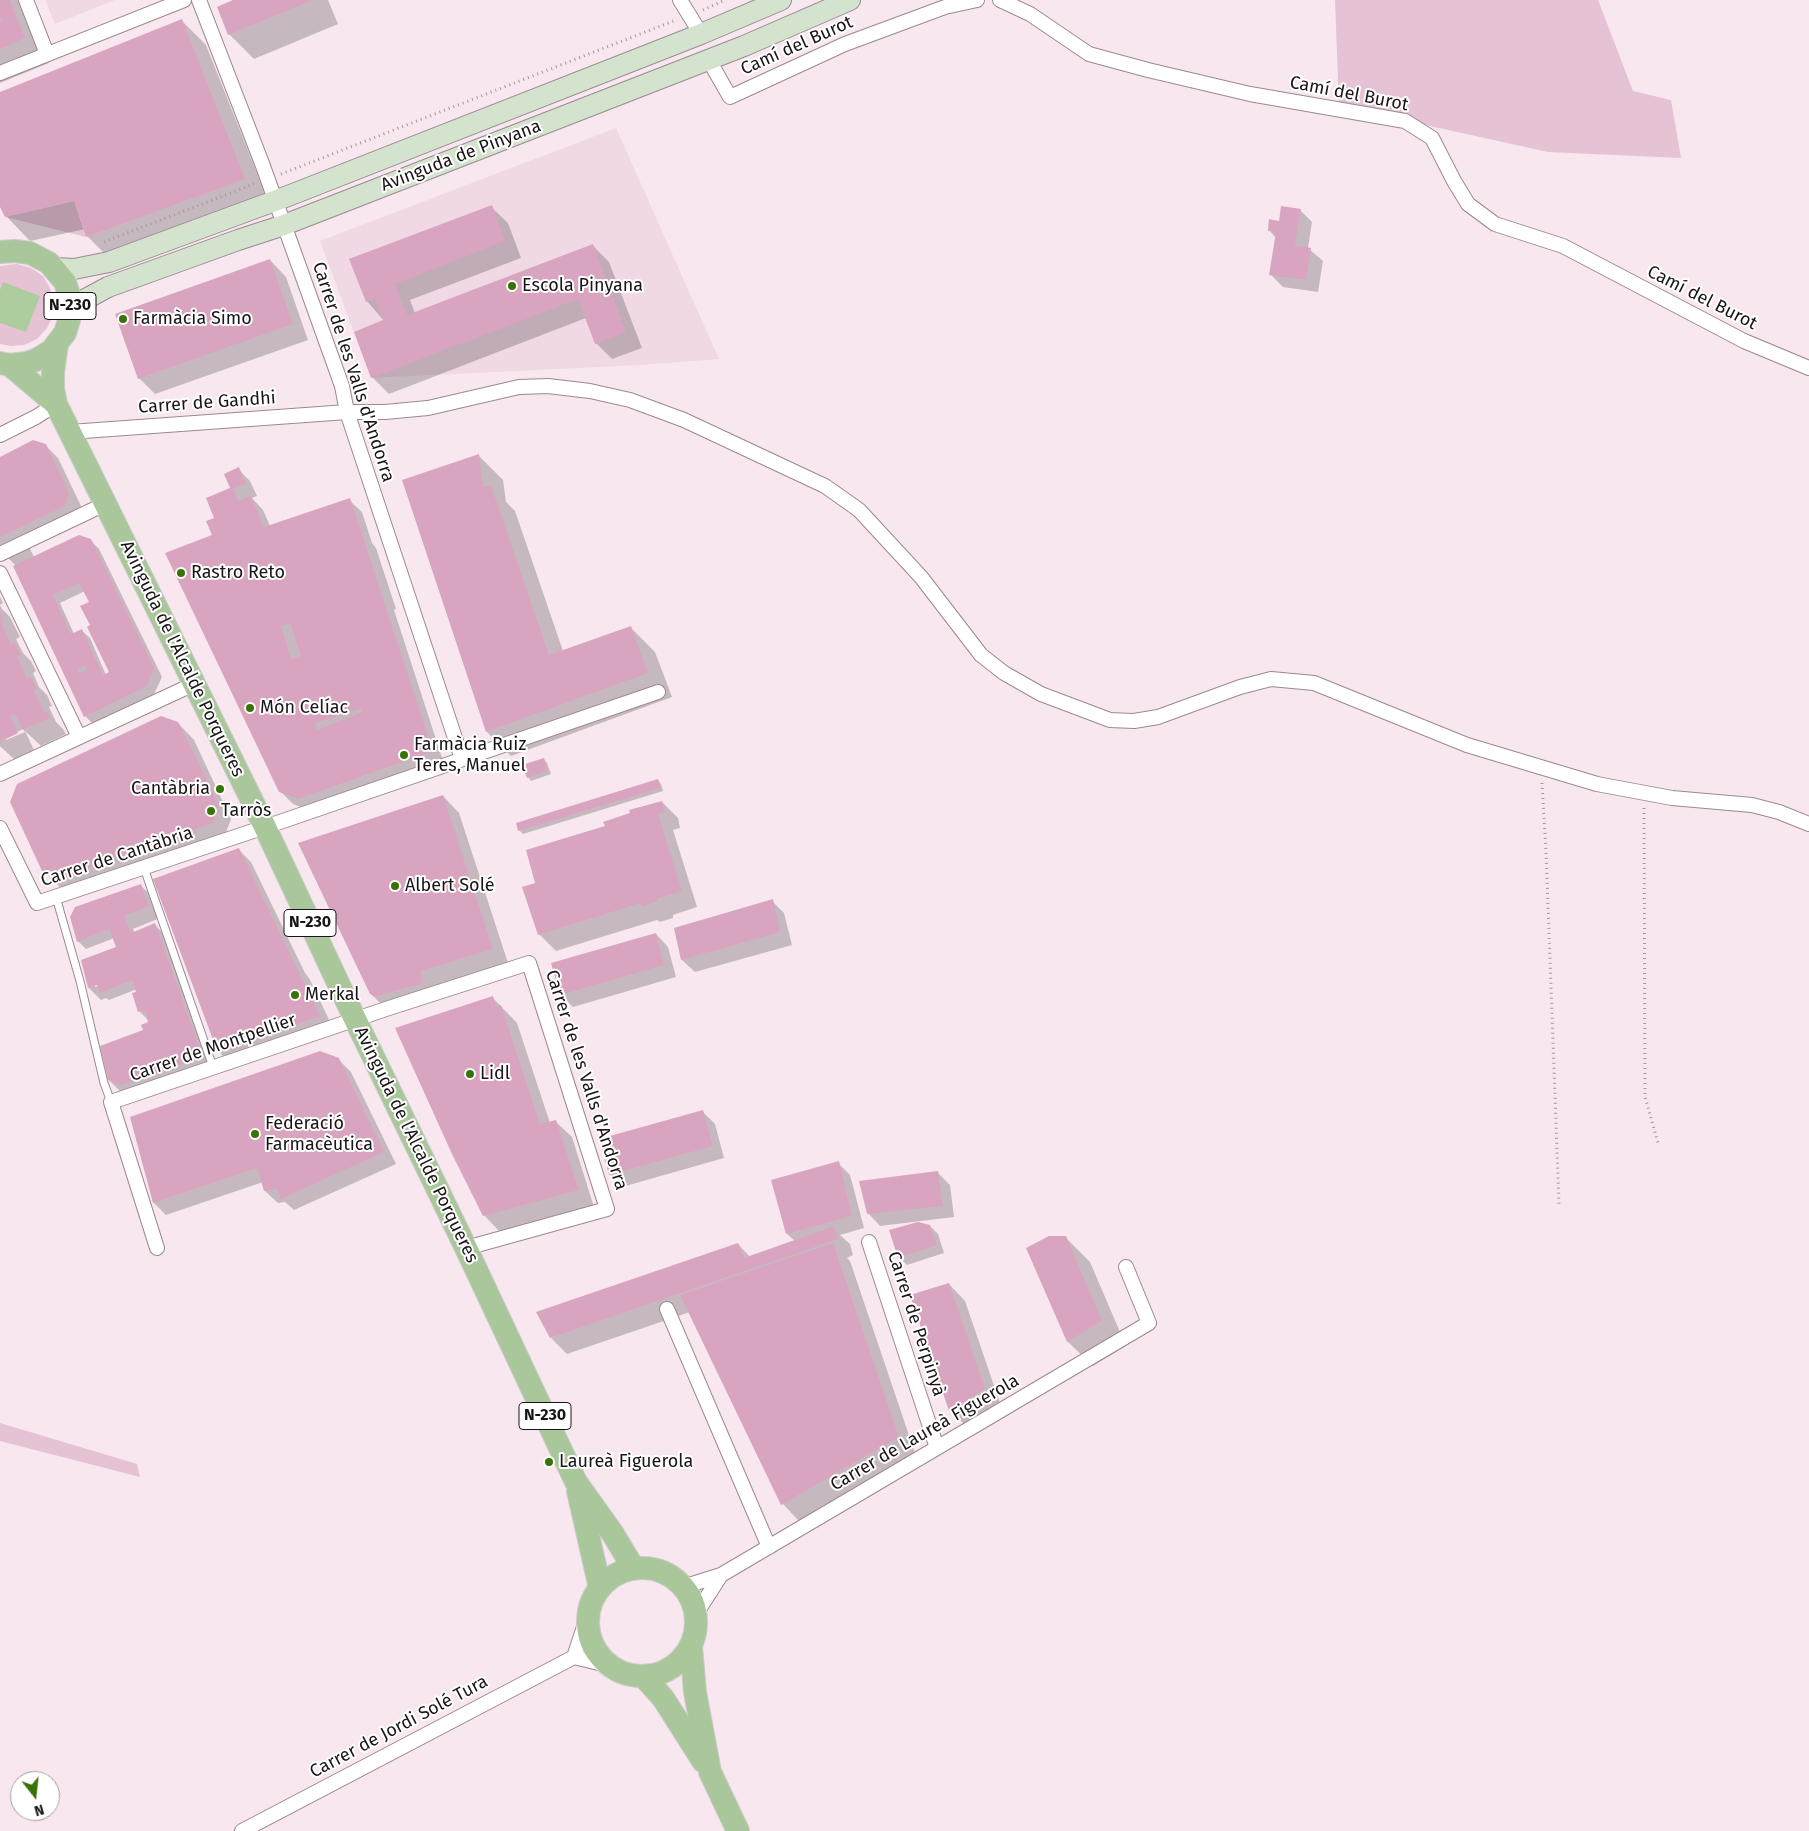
<!DOCTYPE html>
<meta charset="utf-8">
<style>
body{margin:0}
#map{position:relative;width:1809px;height:1831px;overflow:hidden;background:#f8e7ef;font-family:"Fira Sans",sans-serif}
canvas{display:block}
.north{position:absolute;left:10px;top:1771px;width:50px;height:50px;box-sizing:border-box;background:#fff;border:1px solid #a3a1a2;border-radius:50%;rotate:164deg;font-size:14px;font-weight:700;line-height:20px;text-align:center;color:#191417}
.north::after{content:'';display:block;margin:auto;width:18px;height:22px;background:#377307;clip-path:polygon(50% 0,100% 100%,50% 72%,0 100%)}
</style>
<div id="map">
<canvas width="1809" height="1831"></canvas>
<div class="north">N</div>
</div>
<script>
const ctx = document.querySelector('canvas').getContext('2d');
ctx.lineJoin = 'round';
function paint(path, color) { ctx.fillStyle = color; ctx.fill(path, 'evenodd'); }
const toPath = rows => new Path2D(rows.map(r => 'M' + r).join(''));
function strokePath(path, color, width, dash) { ctx.strokeStyle = color; ctx.lineWidth = width; ctx.lineCap = dash ? 'butt' : 'round'; ctx.setLineDash(dash || []); ctx.stroke(path); }
function drawText(font, color, halo, rows, align = 'center') {
  ctx.font = font + ' "Fira Sans",sans-serif'; ctx.lineWidth = 4; ctx.setLineDash([]); ctx.textBaseline = 'middle'; ctx.strokeStyle = halo; ctx.fillStyle = color; for (const [text, x, y, turn = 0] of rows) {
    ctx.save(); ctx.translate(x, y); ctx.rotate((+turn || 0) * Math.PI / 180); ctx.textAlign = isNaN(turn) ? turn : align; if (halo) ctx.strokeText(text, 0, 0); ctx.fillText(text, 0, 0); ctx.restore();
  }
}
const built = toPath([
 [45,0,115,0,55,24],
 [616,128,719,359,640,365,371,378,320,241]
]);
const green = toPath([
 [1335,0,1598,0,1633,91,1671,100,1681,158,1548,152,1339,106],
 [74,201,86,237,5,217],
 [17,264,31,268,43,276,50,288,54,302,53,316,47,328,37,339,24,345,11,346,0,344,0,266],
 [0,1423,137,1464,140,1477,0,1441]
]);
const water = toPath([
 [3,282,40,296,26,332,0,323,0,290]
]);
const shadow = toPath([
 [0,0,24,0,49,63,0,83],
 [236,0,328,0,338,24,254,59,229,34],
 [181,20,206,45,269,203,112,261,87,236,85,229,30,241,6,216,0,204,0,94],
 [491,207,508,223,521,258,410,300,415,313,592,245,609,262,642,348,612,359,596,343,586,318,389,394,372,377,384,321,367,301],
 [1300,210,1312,222,1308,248,1323,261,1318,292,1283,287,1270,274,1276,238,1269,230],
 [270,260,286,277,308,340,155,394,139,378],
 [45,445,58,458,81,506,77,518,24,536,34,557,91,541,99,549,162,677,154,694,93,724,85,716,16,566,0,550,0,458],
 [85,591,91,602,91,626,110,673,106,675,90,638,82,631,74,634,60,603],
 [478,455,503,480,506,502,515,511,563,651,631,628,655,652,672,697,511,756,487,732],
 [238,469,250,481,257,496,252,498,263,510,270,526,349,500,362,512,372,543,376,548,396,609,394,610,444,764,311,811,293,804,280,791,214,536,216,519,232,489],
 [0,597,3,603,0,605,2,609,10,617,20,637,16,639,23,653,31,661,36,671,33,673,39,687,47,695,52,706,49,707,56,722,63,729,66,734,41,746,25,731,34,750,14,759,0,746],
 [23,729,25,732,6,740,6,738],
 [178,723,194,740,231,819,225,835,78,894,60,887,43,870],
 [543,759,547,763,551,774,531,781,528,777],
 [658,780,661,784,663,791,523,834,519,830],
 [443,796,459,813,509,966,435,987,439,1000,395,1013,388,1011,371,994],
 [662,802,678,818,680,828,673,830,697,907,673,915,673,918,660,922,657,920,556,951,539,934,536,884,606,827],
 [239,850,251,862,305,973,309,978,335,1032,235,1068,219,1052],
 [140,885,153,897,160,918,133,929,135,933,155,925,163,933,164,939,170,945,215,1069,121,1092,109,1080,150,1022,139,1011,137,989,109,1000,106,998,101,1000,89,988,83,961,118,948,114,938,86,949,78,941],
 [159,961,95,987,95,984],
 [772,901,784,913,792,945,695,972,682,960,675,928],
 [656,934,668,947,676,977,573,1007,561,995],
 [493,998,517,1023,550,1123,555,1121,572,1137,594,1207,500,1232,484,1215],
 [338,1059,351,1072,396,1164,294,1210,285,1202,278,1203,265,1191,263,1182,166,1215,154,1203,131,1118],
 [703,1112,715,1124,724,1158,622,1187,610,1175],
 [838,1163,850,1175,864,1228,840,1235,850,1244,853,1255,847,1258,850,1261,915,1453,799,1521,783,1504,690,1312,567,1354,551,1338,738,1244,750,1257,795,1241,787,1234],
 [938,1173,950,1185,954,1217,880,1226,868,1213],
 [930,1226,938,1234,944,1253,907,1265,899,1257],
 [1066,1238,1090,1262,1126,1346,1093,1366,1068,1342,1028,1248],
 [949,1284,965,1301,1001,1406,966,1426,950,1410]
]);
const building = toPath([
 [0,0,10,0,25,38,0,49,0,22,2,22,0,17],
 [233,0,313,0,228,35,217,7],
 [182,19,245,179,86,237,74,201,5,217,0,207,0,92],
 [492,205,505,241,395,284,407,315,593,244,626,332,595,344,578,299,371,378,354,332,383,320,375,299,366,302,349,259],
 [1281,206,1301,209,1295,245,1311,248,1306,280,1269,275,1276,232,1268,231,1269,219,1279,221],
 [270,259,293,324,138,379,115,314],
 [33,440,46,444,69,493,65,506,0,537,0,457],
 [479,454,483,487,491,485,549,655,631,626,648,673,486,732,402,480],
 [239,467,246,484,233,489,238,501,251,496,264,527,350,498,433,751,298,799,279,792,165,553,212,535,206,521,214,518,206,498,230,488,224,474],
 [290,623,301,656,291,659,281,626],
 [361,709,363,712,317,730,315,723],
 [79,535,91,539,154,668,147,686,84,717,13,566],
 [79,583,89,602,80,606,90,625,87,627,109,672,103,675,82,629,71,634,53,595],
 [85,665,87,670,80,673,77,669],
 [0,612,4,620,1,622,11,645,15,643,20,655,17,656,27,679,31,677,37,689,33,690,44,712,47,711,50,718,23,730,15,714,10,716,18,733,0,742],
 [161,716,178,722,194,753,219,806,213,823,61,878,42,871,10,802,17,784],
 [544,758,548,770,527,778,522,765],
 [658,779,660,788,518,831,516,823],
 [443,795,493,949,420,971,423,983,375,997,370,994,298,843],
 [662,801,665,812,658,814,682,891,657,899,658,901,642,907,641,903,538,935,522,887,535,883,526,850,605,826,603,822,630,813,629,810],
 [239,848,320,1016,218,1053,153,879],
 [141,884,149,906,124,916,131,933,155,923,203,1057,122,1085,108,1080,100,1046,143,1030,141,1025,148,1022,145,1010,138,1012,132,993,136,992,132,980,100,993,97,985,88,988,81,960,116,947,109,929,77,942,70,917,75,907],
 [773,899,780,932,681,960,674,928],
 [656,933,664,965,560,995,551,963],
 [493,996,496,1007,501,1005,540,1124,556,1120,579,1190,483,1216,452,1154,395,1028],
 [320,1051,339,1058,384,1152,281,1199,277,1189,264,1191,257,1168,153,1203,130,1117],
 [703,1110,713,1146,609,1175,599,1139],
 [839,1161,852,1216,786,1234,771,1180],
 [938,1171,943,1206,867,1214,859,1181],
 [918,1222,930,1225,937,1245,898,1258,889,1230],
 [834,1226,838,1239,550,1338,536,1312,738,1243,744,1258],
 [1049,1236,1066,1236,1102,1321,1067,1342,1026,1248],
 [833,1243,899,1437,781,1505,680,1295],
 [949,1283,985,1389,949,1411,910,1295]
]);
const path = toPath([
 [703,10,725,0],
 [281,174,676,20],
 [104,242,254,184],
 [1542,783,1546,851,1559,1204],
 [1644,808,1645,1097,1658,1143]
]);
const lane = toPath([
 [144,868,213,1067],
 [56,897,80,981,104,1083,111,1102]
]);
const street = toPath([
 [26,0,47,54],
 [199,0,263,166,342,386,347,412,462,759],
 [680,0,701,34],
 [1000,0,1030,14,1089,54,1148,70,1250,94,1405,121,1432,138,1454,181,1468,204,1495,224,1563,246,1744,341,1809,368],
 [710,58,714,69,730,97,845,44,945,7,977,0],
 [0,73,184,0],
 [70,432,347,412,385,412,428,408,519,387,548,386,590,391,630,400,684,420,825,486,859,510,921,577,981,655,1004,673,1041,694,1110,720,1134,721,1158,717,1240,687,1271,679,1314,683,1467,745,1597,784,1672,798,1752,805,1779,812,1809,824],
 [0,435,36,417,56,404],
 [0,554,105,504],
 [0,573,79,737],
 [0,774,194,684],
 [0,828,37,903,277,823,658,692],
 [869,1242,937,1448],
 [157,1248,111,1102,389,1008,529,963,607,1209,466,1248],
 [667,1309,769,1547],
 [683,1587,721,1575,1149,1323,1126,1267],
 [696,1614,721,1575],
 [574,1657,611,1666],
 [242,1831,574,1657,588,1615]
]);
const secondary = toPath([
 [55,268,74,269,109,262,288,196,701,34,781,0],
 [71,307,108,287,238,240,284,225,744,46,850,0]
]);
const primary = toPath([
 [0,252,15,251,30,253,49,263,65,282,70,298,71,307,69,320,65,333,51,351,36,360,27,363,10,365,0,363],
 [57,344,53,372,53,389,56,404,265,827,355,1019,466,1248,576,1482,613,1534,634,1569],
 [10,365,56,404],
 [578,1491,600,1588],
 '588 1622a54 54 0 1 1 108 0a54 54 0 1 1-108 0Z',
 [691,1646,695,1692,710,1772,738,1831],
 [643,1676,663,1698,703,1761]
]);
const markers = [
 [512,286,5,"#377307"],
 [123,319,5,"#377307"],
 [181,573,5,"#377307"],
 [250,708,5,"#377307"],
 [404,755,5,"#377307"],
 [220,789,5,"#377307"],
 [211,811,5,"#377307"],
 [395,886,5,"#377307"],
 [295,995,5,"#377307"],
 [470,1074,5,"#377307"],
 [255,1134,5,"#377307"],
 [549,1462,5,"#377307"]
];
const shields = [
 [70,306,52],
 [310,923,52],
 [545,1416,52]
];
const shieldNames = [
 ["N-230",70,306],
 ["N-230",310,923],
 ["N-230",545,1416]
];
const streetNames = [
 ["Camí del Burot",797,46,-24],
 ["Camí del Burot",1349,94,11],
 ["Avinguda de Pinyana",461,156,-21],
 ["Camí del Burot",1702,298,27],
 ["Carrer de les Valls d'Andorra",353,372,72],
 ["Carrer de Gandhi",207,403,-4],
 ["Avinguda de l'Alcalde Porqueres",182,659,64],
 ["Carrer de Cantàbria",117,857,-18],
 ["Carrer de Montpellier",213,1048,-19],
 ["Carrer de les Valls d'Andorra",586,1080,72],
 ["Avinguda de l'Alcalde Porqueres",416,1145,64],
 ["Carrer de Perpinyà",916,1324,72],
 ["Carrer de Laureà Figuerola",925,1433,-30],
 ["Carrer de Jordi Solé Tura",399,1727,-28]
];
const poiNames = [
 ["Escola Pinyana",522,286],
 ["Farmàcia Simo",133,319],
 ["Rastro Reto",191,573],
 ["Món Celíac",260,708],
 ["Farmàcia Ruiz",414,745],
 ["Teres, Manuel",414,766],
 ["Cantàbria",210,789,"right"],
 ["Tarròs",221,811],
 ["Albert Solé",405,886],
 ["Merkal",305,995],
 ["Lidl",480,1074],
 ["Federació",265,1124],
 ["Farmacèutica",265,1145],
 ["Laureà Figuerola",559,1462]
];
paint(built, '#f0d8e4');
paint(green, '#e6c2d5');
paint(water, '#aecd9f');
paint(shadow, '#0003');
paint(building, '#d9a4c0');
strokePath(lane, '#998a91', 9);
strokePath(street, '#998a91', 16);
strokePath(secondary, '#998a91', 22);
strokePath(primary, '#cccbcc', 24);
strokePath(path, '#a3969c', 3, [1, 4]);
strokePath(lane, '#fff', 7);
strokePath(street, '#fff', 14);
strokePath(secondary, '#d4e3cd', 20);
strokePath(primary, '#aac79b', 22);
for (const [x, y, r, color] of markers) { const dot = new Path2D(); dot.arc(x, y, r, 0, 2 * Math.PI); ctx.fillStyle = color; ctx.fill(dot); strokePath(dot, '#fff', 2); }
for (const [x, y, w] of shields) { const box = new Path2D(); box.roundRect(x - w / 2, y - 13.5, w, 27, 4); ctx.fillStyle = '#fff'; ctx.fill(box); strokePath(box, '#191417', 1); }
drawText('bold 16px', '#191417', null, shieldNames);
drawText('18px', '#191417', '#fff', streetNames);
drawText('18px', '#191417', '#fff', poiNames, 'left');
</script>
